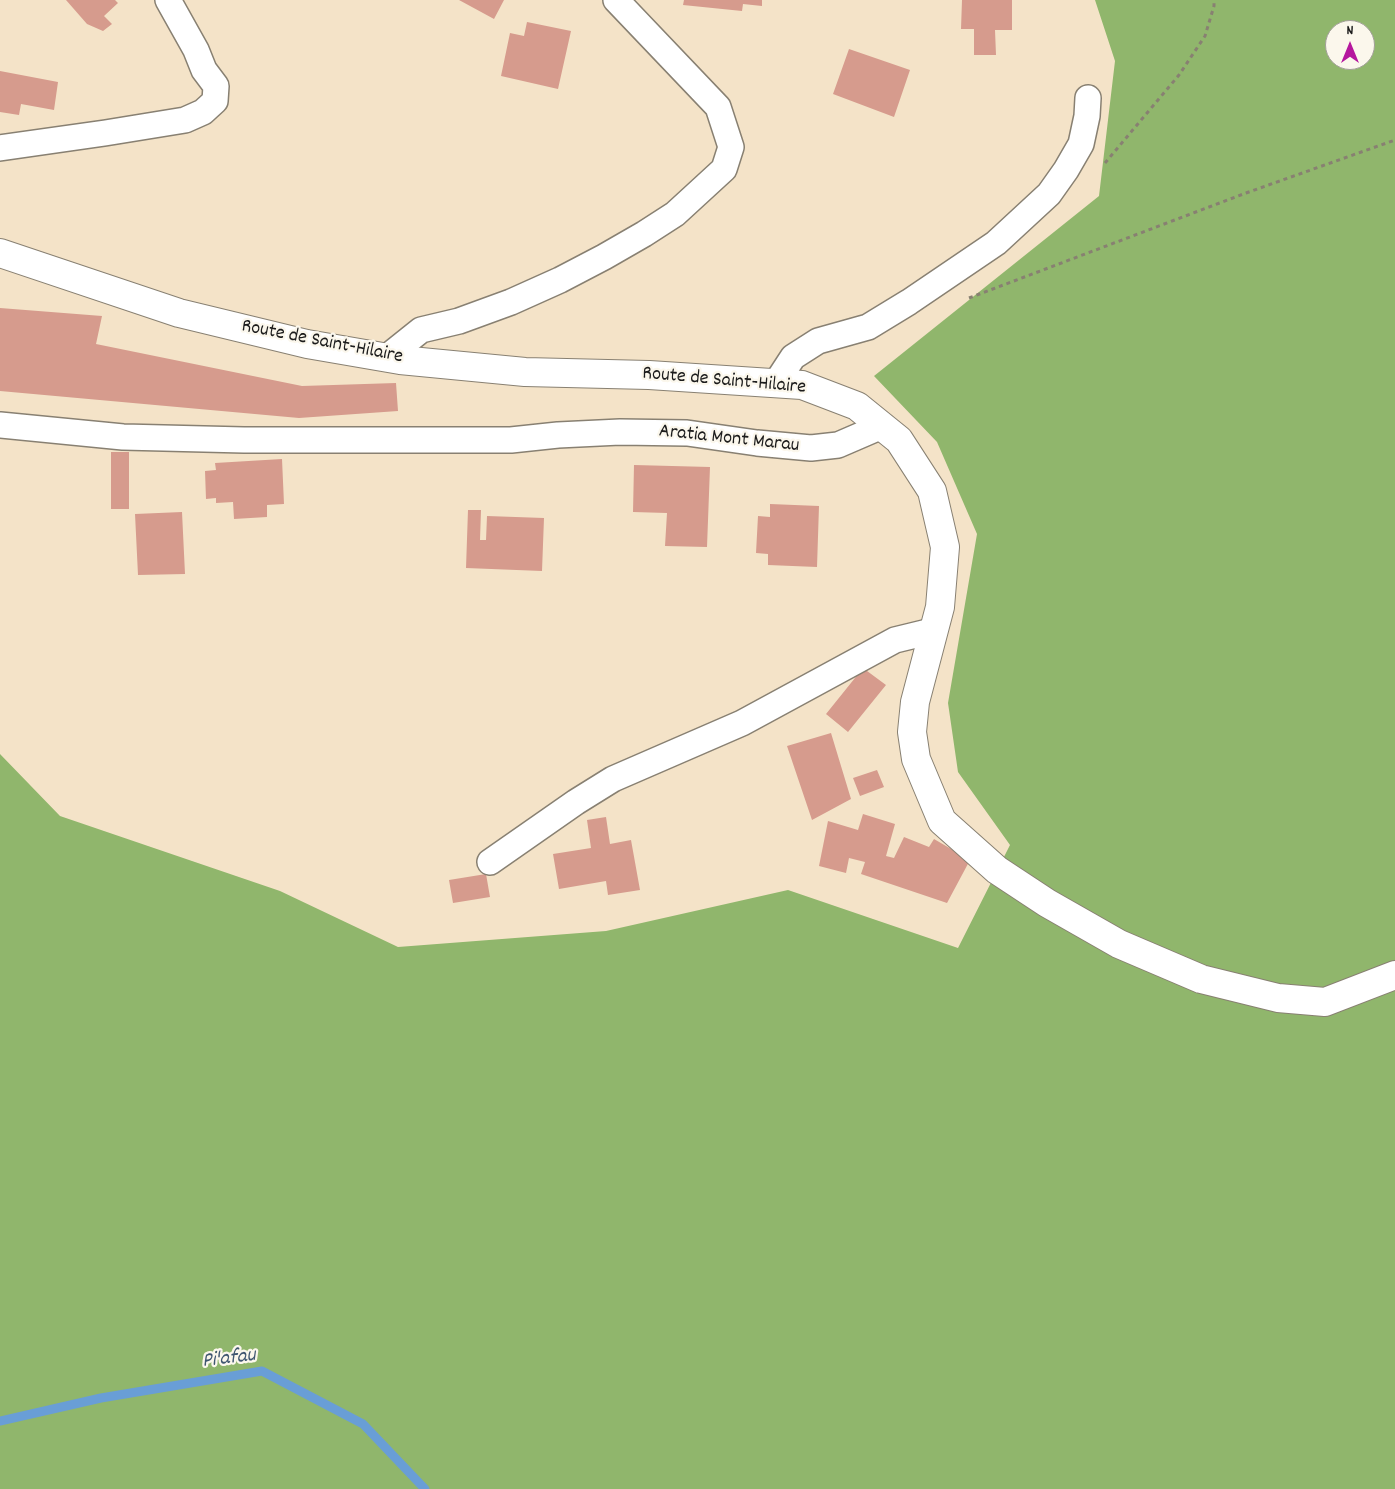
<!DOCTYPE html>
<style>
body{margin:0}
#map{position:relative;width:1395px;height:1489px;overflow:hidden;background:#f4e3c8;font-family:Dekko,sans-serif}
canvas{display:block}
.north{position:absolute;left:1325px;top:20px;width:50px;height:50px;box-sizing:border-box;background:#fbf7ec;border:1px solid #a29f99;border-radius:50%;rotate:0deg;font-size:14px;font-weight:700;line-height:20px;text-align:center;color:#1c1c1c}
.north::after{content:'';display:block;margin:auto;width:18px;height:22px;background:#b5179e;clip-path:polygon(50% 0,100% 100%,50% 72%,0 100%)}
</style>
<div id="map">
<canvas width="1395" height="1489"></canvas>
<div class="north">N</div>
</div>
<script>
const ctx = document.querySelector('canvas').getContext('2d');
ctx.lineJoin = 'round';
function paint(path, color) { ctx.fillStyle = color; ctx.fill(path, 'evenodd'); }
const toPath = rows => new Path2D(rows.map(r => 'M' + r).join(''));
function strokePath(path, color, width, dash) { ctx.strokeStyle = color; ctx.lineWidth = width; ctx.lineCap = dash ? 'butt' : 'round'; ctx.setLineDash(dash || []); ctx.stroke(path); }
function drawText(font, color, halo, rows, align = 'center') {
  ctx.font = font + ' Dekko,sans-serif'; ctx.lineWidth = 4.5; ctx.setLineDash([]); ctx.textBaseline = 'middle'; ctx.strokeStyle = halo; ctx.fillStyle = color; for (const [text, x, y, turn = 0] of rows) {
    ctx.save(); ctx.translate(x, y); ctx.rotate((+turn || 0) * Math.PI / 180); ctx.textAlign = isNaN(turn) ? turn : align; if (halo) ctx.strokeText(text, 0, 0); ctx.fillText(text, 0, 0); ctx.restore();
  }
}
const forest = toPath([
 [1095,0,1395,0,1395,1489,0,1489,0,754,60,816,280,891,398,947,606,931,788,890,958,948,1010,845,958,772,948,703,977,534,937,442,874,376,1099,196,1115,61],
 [1335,30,1365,30,1365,60,1335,60]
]);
const stream = toPath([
 [0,1421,101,1398,262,1371,363,1424,425,1489]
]);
const building = toPath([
 [66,0,115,0,118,3,104,16,112,24,103,31,87,24],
 [459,0,504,0,494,19],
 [684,0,762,0,762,6,743,4,742,11,683,5],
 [962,0,1012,0,1012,30,995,30,996,55,974,55,974,29,961,29],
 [527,22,571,31,558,89,501,76,510,33,524,36],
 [849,49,910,70,894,117,833,94],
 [0,71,58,82,54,110,21,104,19,115,0,112],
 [0,308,102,316,96,344,302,386,396,383,398,411,299,418,0,391],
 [111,452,129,452,129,509,111,509],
 [282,459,284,504,267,505,267,517,234,519,233,502,216,503,216,498,206,499,205,471,216,470,215,463],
 [634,465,710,467,707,547,665,546,667,513,633,512],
 [770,504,819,506,817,567,768,565,768,554,756,553,758,516,770,517],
 [468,510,481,510,480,540,486,540,487,516,544,518,542,571,466,568],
 [182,512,185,574,138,575,135,514],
 [863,668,886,685,848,732,826,714],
 [831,733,851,799,812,820,787,746],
 [877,770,884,787,860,796,853,778],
 [863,814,895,824,886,856,894,858,904,837,929,847,934,839,970,860,947,903,861,874,865,862,849,858,846,873,819,866,828,821,858,830],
 [606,817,610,844,631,840,640,890,608,895,606,881,559,889,553,854,591,848,587,820],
 [486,874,490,897,453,903,449,880]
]);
const path = toPath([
 [1105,163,1179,75,1205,36,1214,6,1214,0],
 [969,298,1246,193,1395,140]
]);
const street = toPath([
 [0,148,105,133,185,120,203,112,215,101,216,86,204,70,196,50,168,0],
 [386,358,421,330,459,321,511,302,560,280,604,257,644,234,675,214,724,169,731,147,718,107,616,0],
 [776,383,793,357,818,341,868,327,909,302,996,243,1049,194,1066,170,1081,144,1087,116,1088,98],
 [0,425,123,437,244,440,511,440,558,435,620,432,687,433,757,443,811,448,838,445,882,426],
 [490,862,576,802,613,779,742,723,895,640,932,631]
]);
const secondary = toPath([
 [0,253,179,313,307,344,400,360,525,372,649,375,802,385,857,406,899,440,932,491,945,547,940,607,915,702,912,732,916,759,942,821,997,870,1047,903,1119,944,1201,979,1278,998,1325,1002,1395,975]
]);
const streetNames = [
 ["Route de Saint-Hilaire",322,343,11],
 ["Route de Saint-Hilaire",724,382,5],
 ["Aratia Mont Marau",729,440,6]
];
const waterNames = [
 ["Pi'afau",229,1360,-7]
];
paint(forest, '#90b66c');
strokePath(stream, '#699ed6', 9);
paint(building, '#d69b8d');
strokePath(street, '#888072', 28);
strokePath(secondary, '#888072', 30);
strokePath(path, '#888072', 3, [4, 4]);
strokePath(street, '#fff', 25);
strokePath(secondary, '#fff', 28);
drawText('20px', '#1c1c1c', '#fbf7ec', streetNames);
drawText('italic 21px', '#3f5670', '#fbf7ec', waterNames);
</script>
